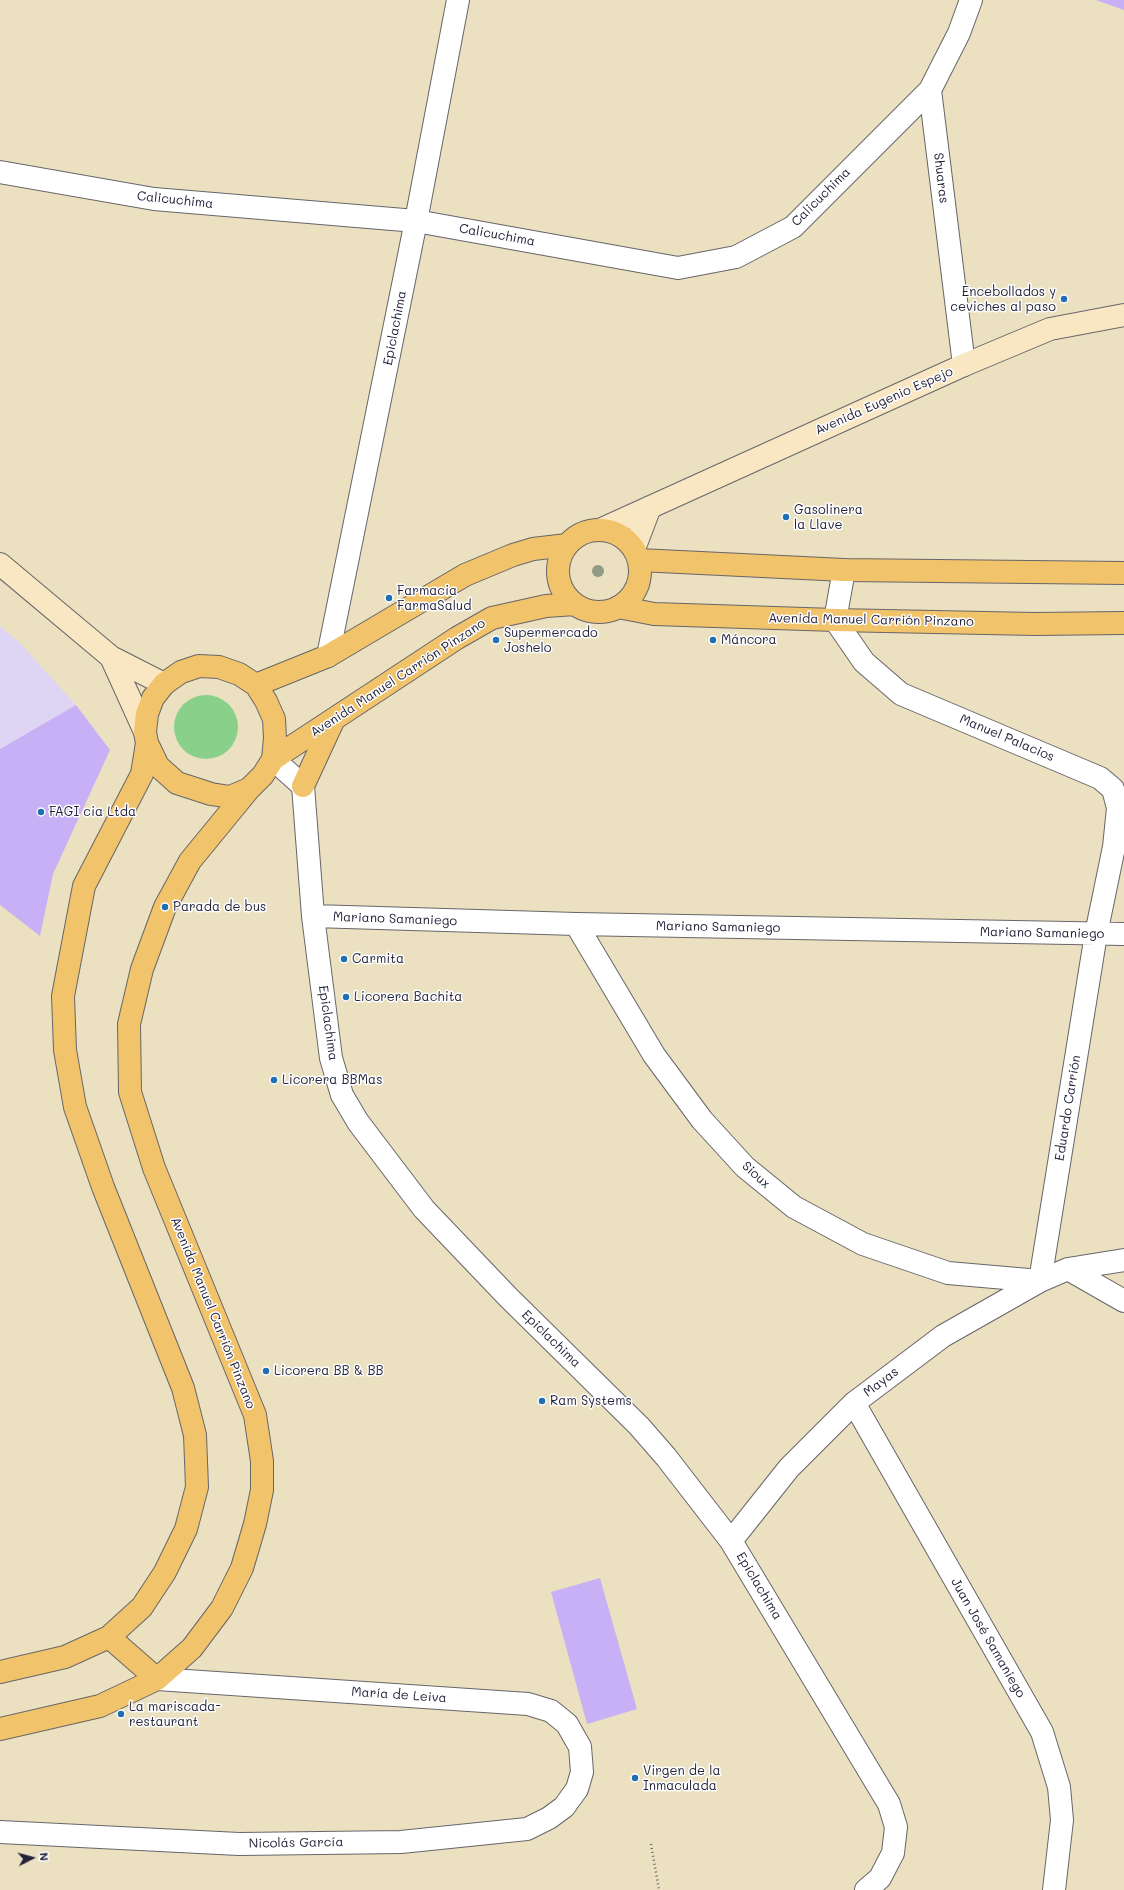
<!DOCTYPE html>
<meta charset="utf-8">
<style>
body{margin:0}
#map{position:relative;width:1124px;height:1890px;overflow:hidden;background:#ebe1c0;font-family:Mali,sans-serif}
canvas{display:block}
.north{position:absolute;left:12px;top:1838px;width:40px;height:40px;-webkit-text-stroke:3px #fff;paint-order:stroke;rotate:84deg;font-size:11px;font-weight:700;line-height:16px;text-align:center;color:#22223b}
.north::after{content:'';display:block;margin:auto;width:14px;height:18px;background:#22223b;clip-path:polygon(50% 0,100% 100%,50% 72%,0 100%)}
</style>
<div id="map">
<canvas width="1124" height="1890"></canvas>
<div class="north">N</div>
</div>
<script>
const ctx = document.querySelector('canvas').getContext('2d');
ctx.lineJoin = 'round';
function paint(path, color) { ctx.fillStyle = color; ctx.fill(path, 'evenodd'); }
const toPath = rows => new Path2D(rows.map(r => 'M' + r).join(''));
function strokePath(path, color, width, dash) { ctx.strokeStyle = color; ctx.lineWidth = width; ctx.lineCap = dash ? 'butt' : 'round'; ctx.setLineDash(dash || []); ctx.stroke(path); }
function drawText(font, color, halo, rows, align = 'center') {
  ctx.font = font + ' Mali,sans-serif'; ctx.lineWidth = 3; ctx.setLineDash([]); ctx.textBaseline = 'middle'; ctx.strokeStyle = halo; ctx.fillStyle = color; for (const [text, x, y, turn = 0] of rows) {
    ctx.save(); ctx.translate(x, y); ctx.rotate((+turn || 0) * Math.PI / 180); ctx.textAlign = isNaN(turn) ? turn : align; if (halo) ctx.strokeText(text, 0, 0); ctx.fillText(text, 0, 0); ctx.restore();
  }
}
const built = toPath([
 [0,626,21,644,76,705,0,749]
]);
const green = toPath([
 '174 727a32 32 0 1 1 64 0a32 32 0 1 1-64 0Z'
]);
const building = toPath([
 [1096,0,1124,0,1124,10],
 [76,705,110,750,53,874,40,936,0,905,0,749],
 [600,1578,637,1709,587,1724,551,1592]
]);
const path = toPath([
 [651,1844,659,1890]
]);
const street = toPath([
 [0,172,154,199,416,221,678,268,736,257,793,227,930,90],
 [964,365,930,90,959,33,971,0],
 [328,656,416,221,458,0],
 [273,759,303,786,313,916,331,1058,342,1095,358,1122,424,1209,508,1297,639,1426,666,1457,731,1541,889,1804,896,1827,893,1853,880,1878,866,1890],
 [313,916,576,924,1124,934],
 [576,924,654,1055,702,1120,745,1167,794,1207,863,1244,948,1273,1040,1281,1096,934,1114,847,1118,808,1113,789,1100,778,901,694,864,662,835,620,844,570],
 [1068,1269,1124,1301],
 [854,1403,1042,1732,1059,1787,1062,1820,1054,1890],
 [731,1541,789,1468,854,1403,943,1336,1040,1281,1068,1269,1124,1260],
 [0,1832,239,1844,401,1842,527,1829,549,1818,564,1807,577,1789,582,1772,580,1747,567,1724,551,1711,528,1704,157,1679]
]);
const secondary = toPath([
 [602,529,964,365,1050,329,1124,315],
 [634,549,650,507],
 [0,564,111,657,145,732],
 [111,657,164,684]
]);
const primary = toPath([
 '558 571a41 41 0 1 1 82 0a41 41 0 1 1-82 0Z',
 [639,560,844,570,1124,573],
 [618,607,654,614,835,620,1035,624,1124,623],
 [199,666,219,667,239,674,256,685,266,701,274,719,275,738,273,759,263,775,249,789,230,797,211,794,177,783,158,766,147,743,145,732,147,714,153,698,164,684,181,672,199,666],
 [256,685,328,656,465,575,513,555,533,549,567,545],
 [273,759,457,638,492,618,546,606,575,604],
 [303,786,334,719],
 [109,1637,157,1679],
 [0,1672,65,1657,109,1637,142,1607,165,1572,186,1529,197,1487,195,1435,183,1388,103,1187,75,1107,65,1050,63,996,84,886,142,774,147,743],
 [0,1729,100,1706,157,1679,192,1648,222,1608,242,1568,255,1524,262,1490,262,1461,255,1415,154,1168,130,1092,129,1024,142,969,165,907,190,861,249,789]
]);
const trees = [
 [598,571]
];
const markers = [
 [1064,299,4,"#1f6fb2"],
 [786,517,4,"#1f6fb2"],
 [389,598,4,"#1f6fb2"],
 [496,640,4,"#1f6fb2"],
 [713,640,4,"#1f6fb2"],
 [41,812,4,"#1f6fb2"],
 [165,907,4,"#1f6fb2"],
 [344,959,4,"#1f6fb2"],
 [346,997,4,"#1f6fb2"],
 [274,1080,4,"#1f6fb2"],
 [266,1371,4,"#1f6fb2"],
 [542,1401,4,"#1f6fb2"],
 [121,1714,4,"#1f6fb2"],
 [635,1778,4,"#1f6fb2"]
];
const streetNames = [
 ["Shuaras",941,178,83],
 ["Calicuchima",821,197,-45],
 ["Calicuchima",175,200,6],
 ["Calicuchima",497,235,10],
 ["Epiclachima",395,328,-79],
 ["Avenida Eugenio Espejo",884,401,-24],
 ["Avenida Manuel Carrión Pinzano",871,620,1],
 ["Avenida Manuel Carrión Pinzano",398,678,-33],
 ["Manuel Palacios",1007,738,23],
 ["Mariano Samaniego",395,919,2],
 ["Mariano Samaniego",718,927,1],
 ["Mariano Samaniego",1042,933,1],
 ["Epiclachima",328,1023,82],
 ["Eduardo Carrión",1068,1108,-81],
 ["Sioux",756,1175,42],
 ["Avenida Manuel Carrión Pinzano",213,1313,68],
 ["Epiclachima",551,1339,44],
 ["Mayas",881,1382,-37],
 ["Epiclachima",759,1586,59],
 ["Juan José Samaniego",988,1638,60],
 ["María de Leiva",399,1695,4],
 ["Nicolás García",296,1843,-1]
];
const poiNames = [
 ["Encebollados y",1056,292,"right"],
 ["ceviches al paso",1056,307,"right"],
 ["Gasolinera",794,510],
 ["la Llave",794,525],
 ["Farmacia",397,591],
 ["FarmaSalud",397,606],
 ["Supermercado",504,633],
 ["Joshelo",504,648],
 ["Máncora",721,640],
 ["FAGI cia Ltda",49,812],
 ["Parada de bus",173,907],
 ["Carmita",352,959],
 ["Licorera Bachita",354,997],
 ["Licorera BBMas",282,1080],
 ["Licorera BB & BB",274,1371],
 ["Ram Systems",550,1401],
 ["La mariscada-",129,1707],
 ["restaurant",129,1722],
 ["Virgen de la",643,1771],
 ["Inmaculada",643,1786]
];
paint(built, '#ded5f5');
paint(green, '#89d08b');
paint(building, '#c7b0f5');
strokePath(street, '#68656a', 24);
strokePath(secondary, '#68656a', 24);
strokePath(primary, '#68656a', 24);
strokePath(path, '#68656a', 2.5, [1, 3]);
strokePath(street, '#fff', 22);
strokePath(secondary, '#f9e7c3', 22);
strokePath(primary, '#f1c36a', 22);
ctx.fillStyle = '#909a86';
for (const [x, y] of trees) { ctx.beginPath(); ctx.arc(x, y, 6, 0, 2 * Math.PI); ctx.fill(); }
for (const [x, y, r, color] of markers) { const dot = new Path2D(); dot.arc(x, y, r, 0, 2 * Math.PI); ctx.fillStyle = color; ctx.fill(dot); strokePath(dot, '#fff', 1.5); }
drawText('13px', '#22223b', '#fff', streetNames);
drawText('13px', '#22223b', '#fff', poiNames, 'left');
</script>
